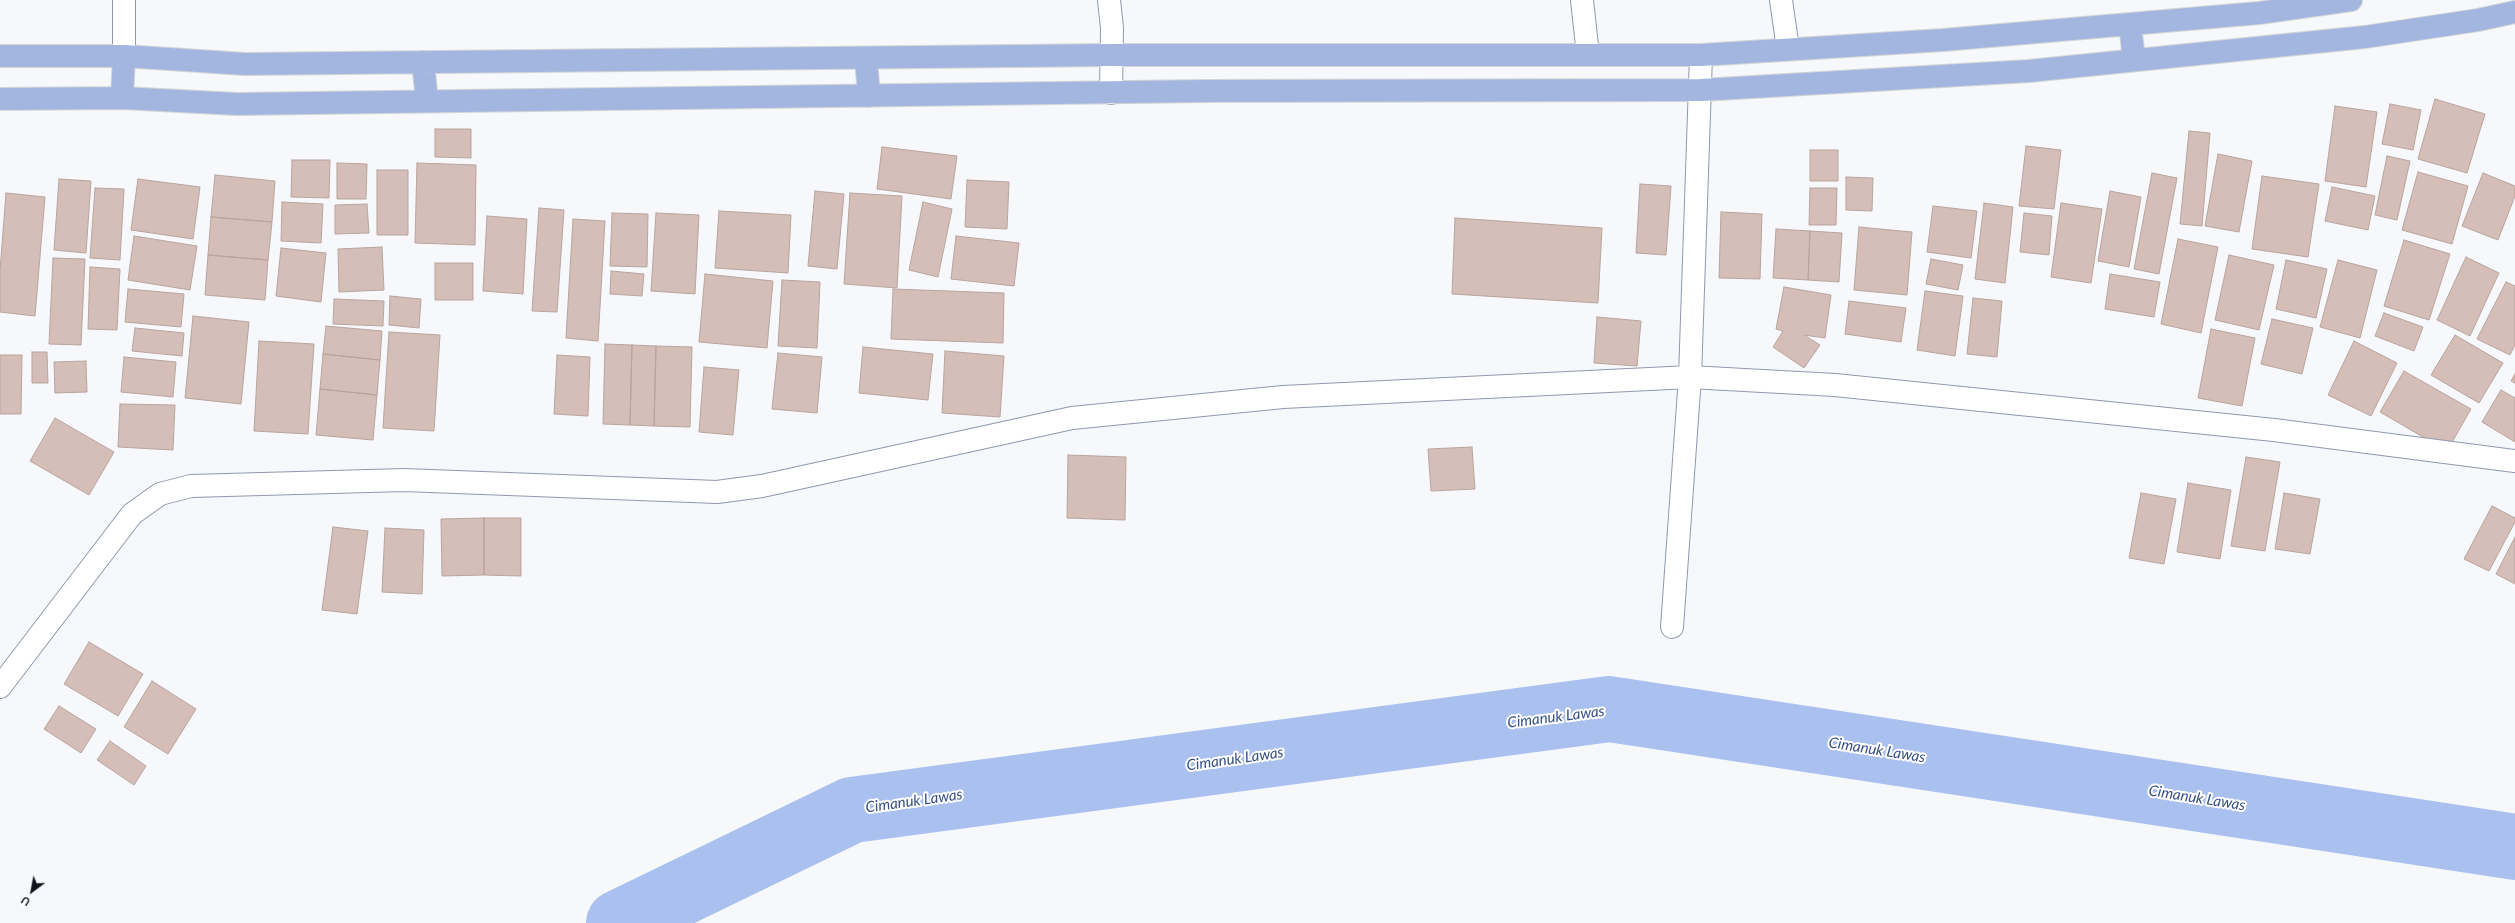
<!DOCTYPE html>
<style>
body{margin:0}
#map{position:relative;width:2515px;height:923px;overflow:hidden;background:#f6f8fc;font-family:Lato,sans-serif}
canvas{display:block}
.north{position:absolute;left:12px;top:871px;width:40px;height:40px;-webkit-text-stroke:3px #fff;paint-order:stroke;rotate:212deg;font-size:11px;font-weight:700;line-height:16px;text-align:center;color:#11141a}
.north::after{content:'';display:block;margin:auto;width:14px;height:18px;background:#11141a;clip-path:polygon(50% 0,100% 100%,50% 72%,0 100%)}
</style>
<div id="map">
<canvas width="2515" height="923"></canvas>
<div class="north">U</div>
</div>
<script>
const ctx = document.querySelector('canvas').getContext('2d');
ctx.lineJoin = 'round';
const toPath = rows => new Path2D(rows.map(r => 'M' + r).join(''));
function strokePath(path, color, width, dash) { ctx.strokeStyle = color; ctx.lineWidth = width; ctx.lineCap = dash ? 'butt' : 'round'; ctx.setLineDash(dash || []); ctx.stroke(path); }
function paint(path, color) { ctx.fillStyle = color; ctx.fill(path, 'evenodd'); }
function drawText(font, color, halo, rows, align = 'center') {
  ctx.font = font + ' Lato,sans-serif'; ctx.lineWidth = 4; ctx.setLineDash([]); ctx.textBaseline = 'middle'; ctx.strokeStyle = halo; ctx.fillStyle = color; for (const [text, x, y, turn = 0] of rows) {
    ctx.save(); ctx.translate(x, y); ctx.rotate((+turn || 0) * Math.PI / 180); ctx.textAlign = isNaN(turn) ? turn : align; if (halo) ctx.strokeText(text, 0, 0); ctx.fillText(text, 0, 0); ctx.restore();
  }
}
const river = toPath([
 [619,923,852,810,1609,709,2515,847]
]);
const building = toPath([
 [2435,99,2485,114,2467,173,2418,159,2435,99],
 [2390,104,2421,110,2413,150,2382,144,2390,104],
 [2335,106,2377,112,2366,187,2325,181,2335,106],
 [435,129,471,129,471,158,435,157,435,129],
 [2189,131,2210,133,2202,226,2180,224,2189,131],
 [2026,146,2061,150,2054,209,2019,206,2026,146],
 [882,147,957,156,951,199,877,189,882,147],
 [1810,150,1838,150,1838,181,1810,181,1810,150],
 [2218,154,2252,161,2239,232,2205,226,2218,154],
 [2387,156,2410,161,2397,220,2375,215,2387,156],
 [292,160,330,160,329,198,291,197,292,160],
 [337,163,367,164,366,199,337,199,337,163],
 [417,163,476,165,475,245,415,243,417,163],
 [377,170,408,170,408,235,377,235,377,170],
 [2418,172,2468,186,2452,244,2402,230,2418,172],
 [2152,173,2177,178,2159,274,2134,269,2152,173],
 [2483,173,2515,186,2515,196,2498,240,2462,226,2483,173],
 [215,175,275,181,272,222,211,217,215,175],
 [2262,176,2319,184,2308,257,2252,249,2262,176],
 [1846,177,1873,178,1872,211,1846,210,1846,177],
 [59,179,91,181,86,253,54,250,59,179],
 [138,179,200,187,193,239,131,230,138,179],
 [967,180,1009,182,1007,229,965,227,967,180],
 [1640,184,1671,186,1666,255,1636,253,1640,184],
 [2332,187,2375,196,2368,230,2325,221,2332,187],
 [95,188,124,189,120,260,90,258,95,188],
 [1810,188,1837,188,1836,225,1809,225,1810,188],
 [815,191,844,194,837,269,808,266,815,191],
 [2110,191,2141,197,2129,267,2098,261,2110,191],
 [6,193,45,197,35,316,0,312,0,271,6,193],
 [850,193,902,196,897,288,844,284,850,193],
 [282,202,323,204,321,243,281,241,282,202],
 [923,202,952,209,938,277,909,270,923,202],
 [1984,203,2013,207,2005,283,1975,279,1984,203],
 [2061,203,2102,209,2091,283,2051,277,2061,203],
 [367,204,369,233,335,234,335,205,367,204],
 [1933,206,1977,211,1971,258,1927,252,1933,206],
 [539,208,564,210,557,312,532,311,539,208],
 [719,211,791,215,788,273,715,268,719,211],
 [1721,212,1762,214,1760,279,1719,278,1721,212],
 [612,213,648,214,647,267,610,266,612,213],
 [656,213,699,215,695,294,651,291,656,213],
 [2024,213,2052,216,2049,255,2020,252,2024,213],
 [487,216,527,219,523,294,483,291,487,216],
 [211,217,272,222,268,260,208,255,211,217],
 [1455,218,1602,228,1598,303,1452,294,1455,218],
 [573,219,605,221,598,341,566,338,573,219],
 [1859,227,1912,232,1907,295,1854,290,1859,227],
 [1776,229,1810,231,1808,280,1773,278,1776,229],
 [1810,231,1842,233,1839,282,1808,280,1810,231],
 [134,236,197,246,190,290,128,280,134,236],
 [956,236,1019,243,1014,286,951,279,956,236],
 [2178,239,2218,247,2201,333,2161,324,2178,239],
 [2404,240,2450,254,2429,320,2384,306,2404,240],
 [382,247,384,290,339,292,338,249,382,247],
 [281,248,326,253,321,302,276,296,281,248],
 [208,255,268,260,265,300,205,295,208,255],
 [2229,255,2274,265,2259,330,2215,320,2229,255],
 [2466,257,2499,273,2470,336,2437,320,2466,257],
 [53,258,85,259,81,345,49,344,53,258],
 [1931,259,1963,265,1958,290,1926,284,1931,259],
 [2286,260,2327,269,2316,318,2276,309,2286,260],
 [2338,260,2377,270,2360,338,2320,327,2338,260],
 [435,263,473,263,473,300,435,300,435,263],
 [90,267,120,269,117,330,88,329,90,267],
 [611,271,644,274,642,296,610,294,611,271],
 [705,274,773,281,767,348,699,342,705,274],
 [2110,274,2160,282,2154,317,2105,309,2110,274],
 [782,280,820,282,817,348,778,346,782,280],
 [2506,282,2515,286,2515,345,2510,355,2477,339,2506,282],
 [1784,287,1831,295,1825,338,1804,335,1820,345,1804,368,1773,347,1783,331,1776,329,1784,287],
 [128,289,184,294,181,327,125,322,128,289],
 [893,289,1004,293,1003,343,891,339,893,289],
 [1925,291,1963,296,1955,356,1917,350,1925,291],
 [390,296,421,299,419,328,389,325,390,296],
 [1973,298,2002,301,1997,357,1967,354,1973,298],
 [334,299,384,301,383,326,333,324,334,299],
 [1849,301,1906,308,1901,342,1845,334,1849,301],
 [2384,313,2423,327,2414,351,2375,336,2384,313],
 [193,316,249,322,241,404,185,398,193,316],
 [1597,317,1641,321,1637,366,1594,363,1597,317],
 [2272,319,2313,328,2302,374,2261,364,2272,319],
 [326,326,382,331,380,360,323,354,326,326],
 [135,328,184,333,182,356,132,351,135,328],
 [2211,329,2255,338,2242,406,2198,398,2211,329],
 [389,332,440,335,434,431,383,428,389,332],
 [2455,335,2503,363,2479,403,2431,375,2455,335],
 [259,341,314,344,308,434,254,431,259,341],
 [2354,341,2397,363,2371,416,2328,395,2354,341],
 [605,344,632,345,630,425,603,424,605,344],
 [632,345,656,346,654,426,630,425,632,345],
 [656,346,692,347,690,427,654,426,656,346],
 [863,347,933,354,928,400,859,393,863,347],
 [945,351,1004,356,1000,417,942,413,945,351],
 [32,352,47,352,48,383,32,383,32,352],
 [778,353,822,357,817,413,772,409,778,353],
 [323,354,380,360,377,395,320,389,323,354],
 [0,355,22,355,21,414,0,414,0,355],
 [557,355,590,357,588,416,554,414,557,355],
 [124,357,176,362,173,397,121,392,124,357],
 [86,361,87,392,55,393,54,362,86,361],
 [704,367,739,370,733,435,699,432,704,367],
 [2404,371,2471,409,2447,451,2380,412,2404,371],
 [2515,374,2515,383,2511,381,2515,374],
 [320,389,377,395,373,440,316,435,320,389],
 [2501,390,2515,398,2515,442,2482,422,2501,390],
 [120,404,175,405,173,450,118,447,120,404],
 [55,418,114,452,89,495,30,461,55,418],
 [1472,447,1475,489,1431,491,1428,449,1472,447],
 [1068,455,1126,457,1125,520,1067,518,1068,455],
 [2246,457,2280,462,2265,551,2231,546,2246,457],
 [2188,483,2231,490,2220,559,2177,552,2188,483],
 [2141,493,2176,499,2164,564,2129,558,2141,493],
 [2284,493,2320,499,2310,554,2275,549,2284,493],
 [2492,506,2515,518,2515,522,2489,571,2464,559,2492,506],
 [484,518,484,575,442,576,441,519,484,518],
 [484,518,521,518,521,576,484,575,484,518],
 [333,527,368,531,357,614,322,610,333,527],
 [385,528,424,530,422,594,382,592,385,528],
 [2515,537,2515,584,2496,574,2515,537],
 [89,642,143,674,118,716,64,684,89,642],
 [152,681,196,709,168,754,124,727,152,681],
 [59,706,96,729,81,753,44,729,59,706],
 [110,741,146,766,134,785,97,760,110,741]
]);
const minor = toPath([
 [1109,0,1112,28,1111,93],
 [1582,0,1588,55],
 [1781,0,1788,49],
 [124,56,124,0],
 [1672,627,1690,377,1701,55],
 [0,687,132,514,160,494,191,486,404,480,717,492,762,486,1072,418,1283,397,1690,377,1835,385,2274,430,2515,461]
]);
const major = toPath([
 [2130,24,2134,60],
 [0,56,124,56,245,64,1112,55,1701,55,1943,40,2259,13,2351,0],
 [866,59,869,96],
 [423,62,427,101],
 [122,98,124,56],
 [0,99,122,98,237,104,1204,91,1701,90,2029,71,2365,37,2478,20,2515,12]
]);
const waterNames = [
 ["Cimanuk Lawas",1556,717,-7],
 ["Cimanuk Lawas",1877,750,9],
 ["Cimanuk Lawas",1235,759,-8],
 ["Cimanuk Lawas",2197,798,9],
 ["Cimanuk Lawas",914,801,-8]
];
strokePath(river, '#aac0ee', 66);
paint(building, '#d4beb7');
strokePath(building, '#b9a49d', 1);
strokePath(minor, '#9099aa', 24);
strokePath(major, '#d4d5d6', 24);
strokePath(minor, '#fff', 22);
strokePath(major, '#a3b6df', 22);
drawText('italic 15px', '#365089', '#fff', waterNames);
</script>
